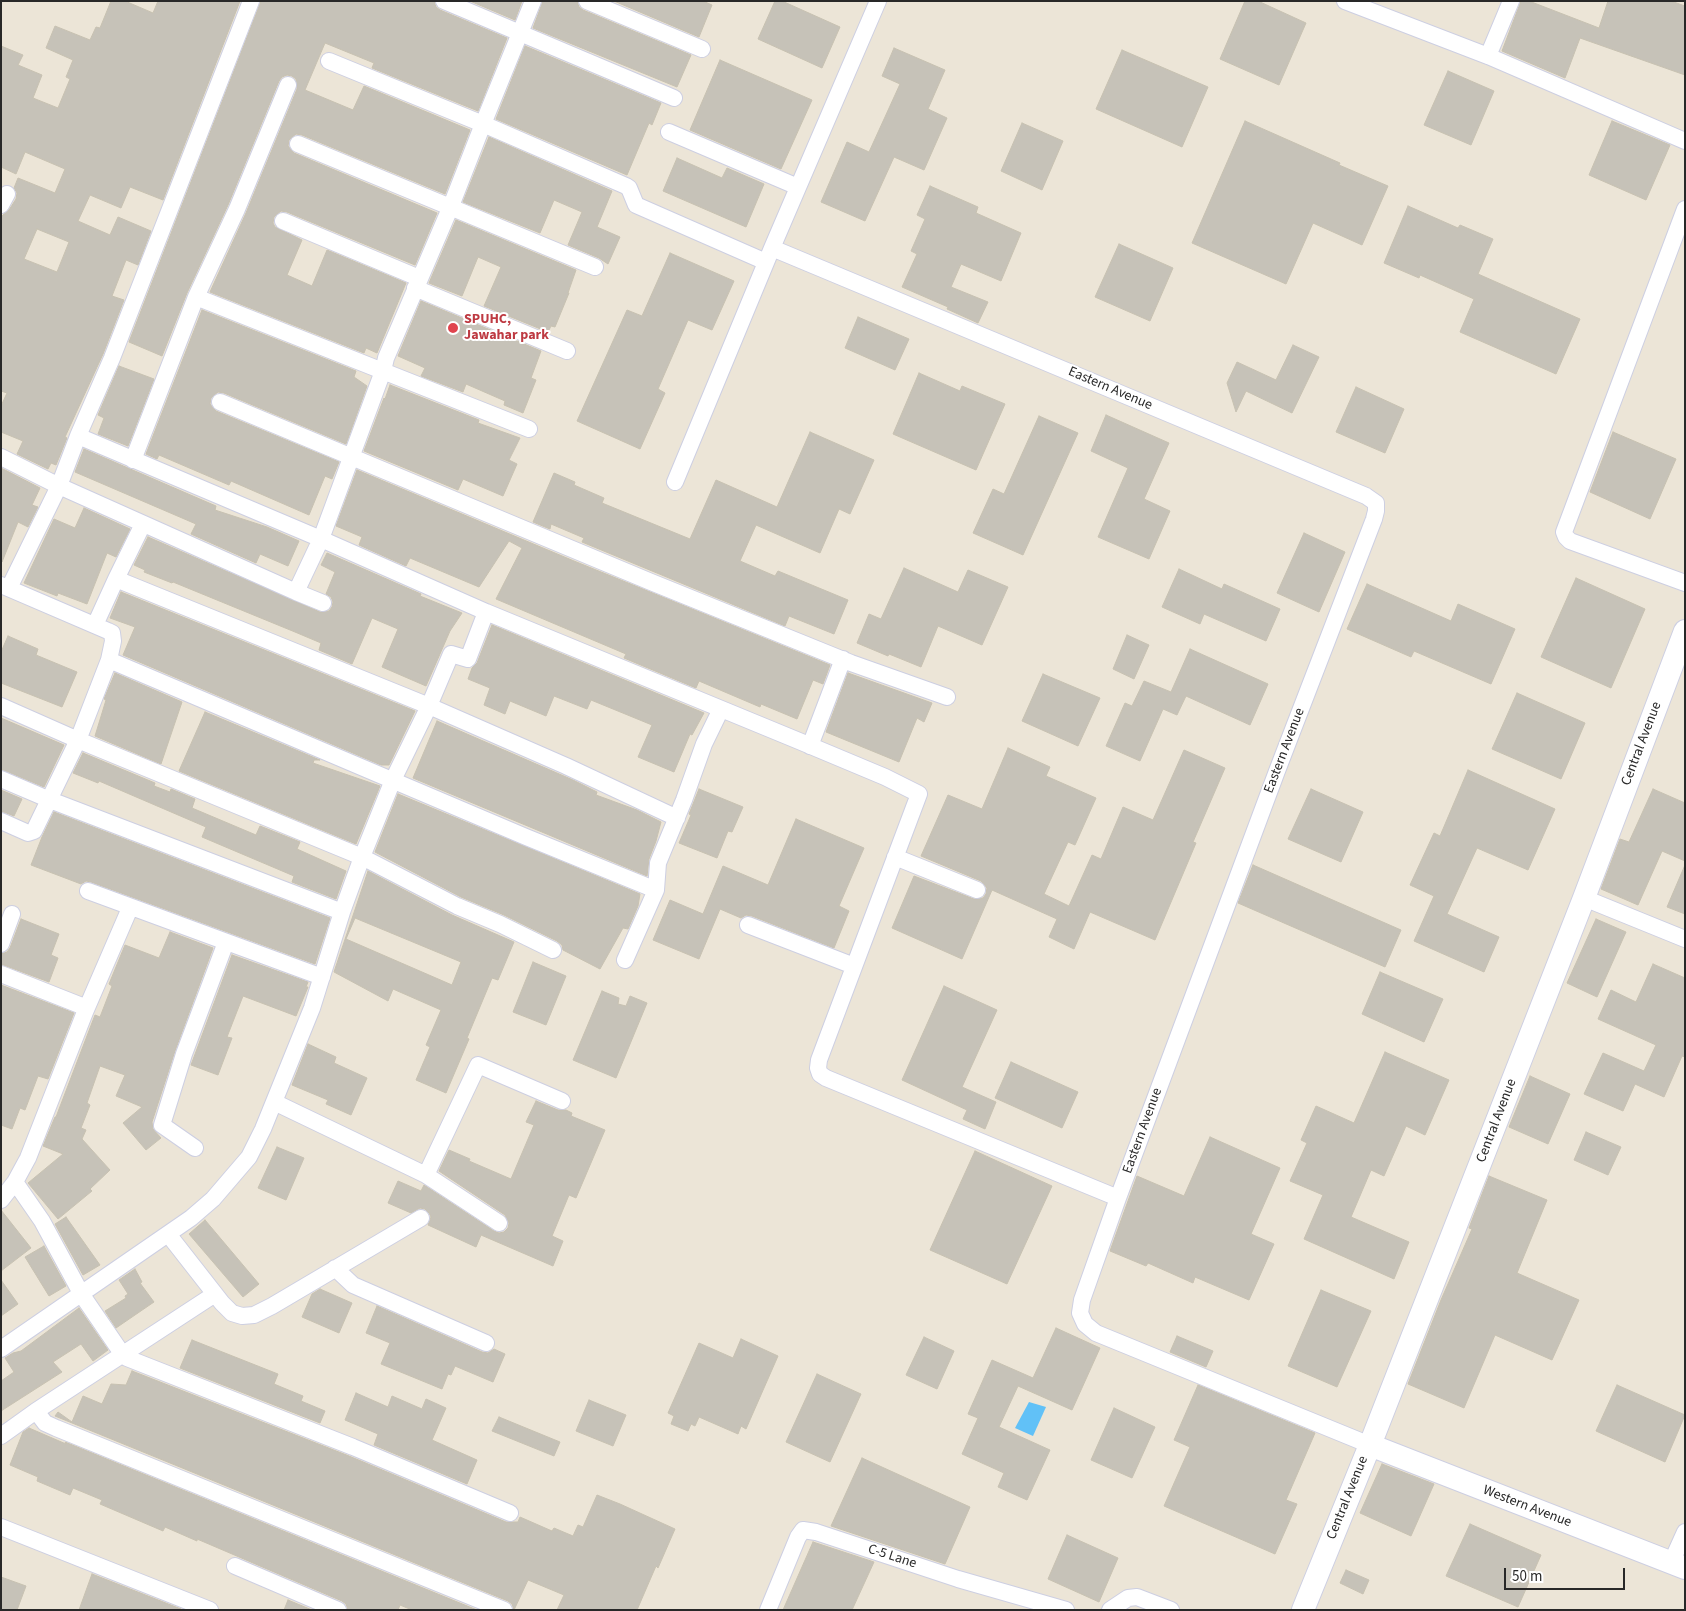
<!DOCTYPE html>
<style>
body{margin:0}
#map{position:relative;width:1686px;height:1611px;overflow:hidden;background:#ece5d7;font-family:"Source Sans 3",sans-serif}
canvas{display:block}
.frame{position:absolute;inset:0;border:2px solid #282828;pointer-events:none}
.scale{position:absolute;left:1504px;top:1568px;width:121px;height:22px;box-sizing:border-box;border:2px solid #282828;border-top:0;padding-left:6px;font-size:15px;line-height:18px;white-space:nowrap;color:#282828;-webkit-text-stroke:4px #fff;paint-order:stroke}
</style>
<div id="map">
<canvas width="1686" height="1611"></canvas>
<div class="frame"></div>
<div class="scale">50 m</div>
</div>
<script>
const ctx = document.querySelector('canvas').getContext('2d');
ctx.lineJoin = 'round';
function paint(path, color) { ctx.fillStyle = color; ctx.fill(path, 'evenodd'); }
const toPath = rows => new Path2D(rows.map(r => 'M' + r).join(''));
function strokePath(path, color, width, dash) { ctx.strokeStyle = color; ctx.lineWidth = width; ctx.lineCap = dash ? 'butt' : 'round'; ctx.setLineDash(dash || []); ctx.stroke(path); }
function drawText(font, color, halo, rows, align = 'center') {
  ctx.font = font + ' "Source Sans 3",sans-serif'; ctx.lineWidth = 4; ctx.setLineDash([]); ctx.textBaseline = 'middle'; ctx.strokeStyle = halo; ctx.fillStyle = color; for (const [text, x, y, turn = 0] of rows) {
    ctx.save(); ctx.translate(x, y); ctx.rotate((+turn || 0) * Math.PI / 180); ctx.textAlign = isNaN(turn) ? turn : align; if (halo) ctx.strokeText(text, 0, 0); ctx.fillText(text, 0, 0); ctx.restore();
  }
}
const water = toPath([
 [1029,1402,1046,1407,1033,1436,1015,1428]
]);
const building = toPath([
 [111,1,125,1,153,13,158,1,240,1,163,200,130,187,121,208,90,195,78,221,110,235,118,217,151,231,138,265,126,260,112,296,124,300,103,354,65,437,67,438,56,465,51,463,48,469,17,454,23,441,1,432,1,406,7,393,1,391,1,218,3,215,9,210,16,199,17,193,14,188,18,178,55,193,65,169,25,152,16,174,1,167,1,46,23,55,18,65,42,75,33,98,58,108,70,79,66,77,73,60,46,48,55,26,90,40,96,27,100,28,111,1],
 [37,229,69,242,57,272,24,259,37,229],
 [261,1,434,1,436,7,440,10,507,38,478,111,372,68,374,63,325,43,305,90,353,110,364,86,470,130,445,194,302,135,296,134,289,140,288,146,294,153,437,213,415,265,287,212,281,211,274,217,273,223,275,227,302,240,287,275,312,286,327,250,406,283,377,353,366,348,364,353,210,292,246,213,297,89,296,79,292,76,287,75,282,77,279,81,228,205,187,293,162,356,129,342,261,1],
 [470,1,522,1,515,20,470,1],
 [543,1,577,1,579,7,583,10,691,55,677,87,533,28,543,1],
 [614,1,703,1,712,5,699,37,614,1],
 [775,1,782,1,840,27,822,68,758,39,775,1],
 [1245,1,1258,1,1306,23,1279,85,1220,59,1245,1],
 [1521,1,1529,1,1599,28,1608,1,1671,1,1685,6,1685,75,1580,38,1565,78,1502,51,1521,1],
 [525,46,661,103,652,125,649,123,627,175,496,119,525,46],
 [894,48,945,70,928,109,947,118,924,170,894,157,865,221,821,202,847,142,869,152,900,84,882,76,894,48],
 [1122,50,1208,87,1182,147,1096,109,1122,50],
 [720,60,812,100,781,169,690,130,720,60],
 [1448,71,1494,91,1471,145,1424,125,1448,71],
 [1245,121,1340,163,1339,165,1388,186,1362,245,1313,223,1286,284,1192,243,1245,121],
 [1612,121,1670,145,1646,200,1589,175,1612,121],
 [1022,123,1063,141,1042,190,1001,171,1022,123],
 [489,137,612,191,597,227,620,237,608,264,599,258,568,245,582,212,554,200,540,233,463,202,489,137],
 [677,158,722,178,727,168,764,184,746,227,663,191,677,158],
 [930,186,978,207,976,213,1021,233,1001,281,961,264,951,287,988,302,978,323,947,309,948,307,902,287,917,254,911,251,925,219,917,215,930,186],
 [1408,206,1458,228,1460,225,1493,239,1478,274,1580,319,1556,374,1460,332,1474,299,1420,275,1419,278,1384,263,1408,206],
 [456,220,576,270,568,293,569,293,555,327,551,326,548,332,484,306,501,267,478,257,462,296,429,283,456,220],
 [1119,244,1173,268,1150,321,1095,297,1119,244],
 [670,253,734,281,712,330,688,320,658,389,665,393,640,449,577,421,627,310,642,316,670,253],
 [421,301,541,351,531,378,536,380,523,413,504,405,505,401,466,384,463,392,421,376,425,368,398,356,421,301],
 [202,310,356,371,354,377,367,386,346,444,224,393,218,392,211,398,210,404,216,411,339,462,332,479,325,476,309,515,231,481,229,485,159,455,157,459,146,454,202,310],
 [858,317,909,339,895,370,845,348,858,317],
 [1293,345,1319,357,1292,413,1246,391,1236,412,1227,383,1237,362,1276,380,1293,345],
 [119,366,154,379,128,446,98,434,104,418,98,415,119,366],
 [919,373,960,391,962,386,1005,404,976,470,893,434,919,373],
 [390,385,479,420,478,423,520,438,509,460,517,464,503,496,463,479,458,490,364,451,384,398,385,399,390,385],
 [1356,387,1404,409,1385,453,1336,432,1356,387],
 [1106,415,1169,443,1144,499,1170,511,1149,559,1098,537,1128,468,1091,451,1106,415],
 [1039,416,1078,433,1023,555,973,533,993,489,1004,494,1039,416],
 [810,432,874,460,850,514,839,509,820,553,756,525,740,561,775,576,778,571,848,600,834,634,789,616,785,626,582,542,584,538,551,524,550,529,533,522,554,473,575,482,574,485,604,498,602,503,690,539,716,480,777,507,810,432],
 [1613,432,1676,459,1650,519,1590,492,1613,432],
 [84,449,216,506,215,510,267,527,299,541,288,566,260,554,256,563,191,534,196,524,75,472,84,449],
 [1,468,40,488,32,505,38,507,28,527,18,522,2,562,1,468],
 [357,470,574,561,830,665,823,684,813,680,797,719,761,704,760,707,699,681,696,688,624,658,626,654,496,599,522,548,509,541,479,587,410,558,406,566,359,545,362,537,336,526,357,470],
 [84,508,130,529,116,557,107,553,87,604,58,593,57,596,24,583,54,519,75,528,84,508],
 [1304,533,1345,552,1319,612,1277,593,1304,533],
 [148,537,320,612,329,611,332,607,333,602,331,597,326,594,335,572,321,565,327,553,421,594,420,596,462,613,450,631,426,686,382,667,398,629,372,618,352,664,319,650,321,643,295,632,173,582,172,583,144,572,145,570,134,565,148,537],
 [904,568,958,592,968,570,1008,587,982,645,938,626,921,667,889,654,888,656,857,643,869,614,881,619,904,568],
 [1179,569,1222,589,1224,584,1280,609,1266,641,1204,614,1200,624,1162,607,1179,569],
 [1576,578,1645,609,1611,688,1541,657,1576,578],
 [1367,584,1451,621,1458,604,1515,629,1491,684,1414,651,1411,657,1347,629,1367,584],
 [121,592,415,711,389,765,381,765,123,655,135,627,110,618,121,592],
 [492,625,704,713,692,735,690,734,674,772,638,757,652,725,591,700,587,709,554,696,546,716,510,701,505,714,484,705,490,688,468,679,472,668,477,663,492,625],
 [1127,635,1149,645,1134,679,1113,669,1127,635],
 [8,636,38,649,36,655,77,672,62,707,1,683,1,652,8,636],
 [1190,649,1268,684,1250,725,1186,696,1177,715,1163,709,1140,761,1106,746,1125,703,1132,706,1144,681,1171,692,1190,649],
 [115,673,182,702,161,764,95,736,106,700,104,699,115,673],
 [848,673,932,703,924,722,917,718,899,762,826,732,848,673],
 [1043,674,1100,698,1078,746,1022,721,1043,674],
 [1517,693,1585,723,1561,779,1492,749,1517,693],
 [205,712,320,760,314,760,313,763,380,786,356,844,179,771,205,712],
 [1,718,64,745,44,787,1,769,1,718],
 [437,721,573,780,597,792,596,795,637,810,661,822,656,841,649,859,647,876,413,778,437,721],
 [1008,748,1050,767,1046,776,1096,798,1075,845,1068,842,1044,894,1069,906,1092,855,1101,859,1123,807,1153,820,1184,750,1225,768,1193,842,1196,843,1155,940,1090,912,1074,949,1049,937,1057,919,992,890,962,959,892,928,914,876,974,899,983,898,986,894,987,888,981,881,921,856,948,795,982,809,1008,748],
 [83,753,155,783,154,786,170,792,171,789,195,799,192,808,256,835,260,826,300,842,297,849,346,871,336,899,292,882,294,876,202,837,206,827,99,781,98,783,73,773,83,753],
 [1468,770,1555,809,1528,870,1477,848,1447,914,1499,937,1484,972,1414,941,1434,896,1410,885,1434,833,1440,836,1468,770],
 [699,789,743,807,732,832,728,831,717,858,679,843,691,815,689,814,699,789],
 [1311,789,1363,812,1341,862,1288,839,1311,789],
 [1653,789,1685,803,1685,861,1662,851,1638,905,1601,889,1620,839,1629,842,1653,789],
 [1,790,22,799,14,816,1,811,1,790],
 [398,794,640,894,638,906,628,929,623,928,600,969,563,950,562,945,557,941,504,915,461,897,375,852,398,794],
 [54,812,330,918,315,964,91,882,86,881,81,884,31,865,42,837,54,812],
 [796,819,864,848,839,906,849,911,834,948,752,916,746,915,741,918,720,909,699,959,653,940,670,900,703,914,723,866,768,885,796,819],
 [1253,865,1401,930,1385,967,1238,903,1253,865],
 [1685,865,1685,914,1667,907,1685,865],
 [368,871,452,915,514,942,498,980,492,978,467,1038,469,1039,446,1093,416,1080,430,1047,426,1045,441,1010,393,989,388,1001,334,972,368,871],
 [355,918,461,962,452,985,346,939,355,918],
 [21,919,59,934,51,955,58,958,49,982,1,964,1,954,7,952,10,948,21,919],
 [1596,919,1626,932,1597,997,1567,983,1596,919],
 [170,932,213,948,175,1051,152,1122,153,1129,161,1138,146,1150,123,1123,142,1107,116,1096,125,1075,100,1066,87,1103,90,1105,81,1128,86,1130,82,1139,110,1170,90,1189,92,1191,58,1219,28,1183,63,1154,43,1146,55,1117,56,1117,95,1015,100,1017,112,986,109,984,125,945,159,958,170,932],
 [232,955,308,982,306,987,308,987,296,1016,243,996,227,1037,232,1038,218,1075,191,1065,232,955],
 [533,962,566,976,546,1025,513,1012,533,962],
 [1653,964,1685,978,1685,1057,1682,1056,1664,1097,1635,1084,1623,1111,1584,1094,1603,1053,1644,1071,1656,1045,1598,1019,1611,990,1636,1002,1653,964],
 [1380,972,1443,999,1424,1042,1362,1014,1380,972],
 [1,985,74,1013,48,1079,38,1076,25,1110,20,1108,12,1129,1,1125,1,985],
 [944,986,997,1010,962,1087,996,1102,985,1129,963,1119,967,1110,902,1080,944,986],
 [602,991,619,998,618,1004,626,1006,630,996,647,1003,616,1078,573,1060,602,991],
 [308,1044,336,1057,334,1063,367,1078,351,1115,326,1104,328,1100,292,1085,308,1044],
 [1385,1052,1449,1080,1425,1135,1406,1126,1384,1176,1371,1170,1351,1217,1409,1242,1394,1279,1304,1239,1323,1195,1290,1181,1307,1143,1301,1140,1316,1106,1354,1123,1385,1052],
 [1011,1062,1078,1092,1062,1128,995,1098,1011,1062],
 [1530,1076,1570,1094,1548,1144,1509,1127,1530,1076],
 [536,1101,558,1110,566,1110,572,1113,571,1116,605,1130,576,1198,569,1195,552,1236,563,1241,553,1266,481,1235,476,1247,428,1225,431,1217,429,1213,425,1209,420,1208,411,1213,388,1203,398,1181,421,1191,424,1185,494,1231,499,1233,504,1232,508,1228,509,1223,505,1215,439,1171,449,1150,470,1159,469,1161,511,1179,534,1125,526,1122,536,1101],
 [1586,1132,1621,1147,1608,1175,1574,1160,1586,1132],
 [1210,1137,1280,1168,1251,1234,1274,1244,1249,1300,1195,1277,1193,1283,1148,1263,1146,1266,1110,1251,1137,1176,1184,1196,1210,1137],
 [277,1147,304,1158,286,1200,258,1188,277,1147],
 [975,1151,1052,1186,1007,1284,930,1250,975,1151],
 [1489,1176,1547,1200,1517,1273,1579,1300,1552,1360,1495,1335,1464,1408,1408,1384,1441,1300,1472,1229,1469,1228,1489,1176],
 [1,1210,31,1248,1,1271,1,1210],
 [66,1217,100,1265,83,1275,55,1224,66,1217],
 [205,1220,259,1284,243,1297,189,1234,205,1220],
 [44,1246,66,1286,49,1296,25,1257,44,1246],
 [135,1269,142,1282,140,1283,154,1302,116,1328,105,1311,126,1298,125,1296,128,1294,119,1280,135,1269],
 [1,1280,18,1304,1,1316,1,1280],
 [320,1289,352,1303,339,1333,302,1317,312,1294,320,1289],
 [1321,1290,1371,1311,1337,1387,1288,1366,1321,1290],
 [377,1306,482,1352,488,1353,494,1349,505,1354,493,1382,455,1366,451,1375,448,1374,442,1389,381,1364,390,1343,366,1333,377,1306],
 [79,1308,108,1350,93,1361,81,1344,53,1362,62,1372,1,1411,1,1381,14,1372,5,1358,13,1353,21,1351,79,1308],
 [1056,1328,1100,1348,1072,1410,1018,1386,999,1427,1050,1450,1027,1500,998,1487,1004,1473,962,1454,978,1418,968,1414,992,1360,1033,1378,1056,1328],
 [1177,1336,1213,1351,1206,1367,1170,1352,1177,1336],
 [924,1337,954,1351,937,1389,906,1375,924,1337],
 [741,1339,778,1356,746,1429,741,1426,738,1434,699,1417,695,1426,691,1424,688,1431,671,1424,674,1416,668,1413,699,1343,733,1358,741,1339],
 [192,1340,278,1374,274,1384,303,1396,301,1401,325,1411,320,1423,180,1368,192,1340],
 [132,1371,349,1456,506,1522,518,1522,520,1517,552,1531,554,1528,573,1536,578,1525,583,1527,597,1495,620,1504,675,1529,658,1568,656,1566,637,1610,557,1610,564,1595,528,1580,514,1610,512,1604,508,1601,55,1416,58,1412,72,1422,83,1396,102,1404,111,1384,126,1385,132,1371],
 [817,1374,861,1394,830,1462,786,1442,817,1374],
 [1198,1385,1315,1433,1286,1500,1297,1504,1275,1554,1164,1506,1190,1447,1174,1440,1198,1385],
 [1617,1385,1685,1415,1665,1462,1596,1431,1617,1385],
 [356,1393,388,1407,392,1396,422,1409,426,1399,446,1408,432,1440,477,1460,467,1484,374,1445,378,1434,345,1420,356,1393],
 [589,1400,626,1415,613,1446,576,1431,589,1400],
 [1114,1408,1155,1427,1132,1478,1091,1460,1114,1408],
 [499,1417,560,1442,554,1456,492,1431,499,1417],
 [29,1428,66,1444,65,1442,477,1610,412,1610,400,1605,398,1610,348,1610,346,1604,342,1601,197,1539,197,1541,165,1527,163,1531,100,1504,102,1500,73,1488,70,1495,37,1481,38,1477,10,1465,23,1432,29,1428],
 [862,1458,970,1507,945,1564,831,1526,862,1458],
 [1382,1464,1434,1484,1411,1536,1360,1513,1382,1464],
 [1470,1524,1541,1555,1518,1607,1446,1576,1470,1524],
 [1067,1535,1118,1558,1099,1602,1048,1579,1067,1535],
 [813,1542,874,1562,852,1610,783,1610,813,1542],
 [1346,1570,1369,1580,1363,1594,1340,1583,1346,1570],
 [92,1574,181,1609,181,1610,79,1610,92,1574],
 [1,1577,26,1586,17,1610,1,1610,1,1577],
 [288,1600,312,1610,284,1610,288,1600]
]);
const street = toPath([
 [444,1,674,98],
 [587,1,702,49],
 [1345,1,1488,56,1685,141],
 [1488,56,1511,1],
 [329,61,483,124,626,186,629,188,636,205,766,262],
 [669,132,798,187],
 [298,144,595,267],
 [1,205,7,194],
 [1685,209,1564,532,1566,537,1570,541,1685,583],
 [283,221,419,278],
 [772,248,1366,496,1376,503,1376,511,1374,519,1277,771,1118,1198,1082,1300,1080,1313,1085,1324,1096,1333,1370,1445],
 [415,288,567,351],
 [196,297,529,429],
 [220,402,651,582,851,663,947,697],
 [78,436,112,358,251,1],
 [1,457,59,486,296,592,321,539,383,371,386,358,451,206,483,124,533,1],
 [133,460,196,297,237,209,288,85],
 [675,482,772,248,878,1],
 [116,579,143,524],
 [1,585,108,631,112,633,113,641,109,660,78,740,1,706],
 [9,588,59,486,78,436,321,539,486,612,799,741,885,777,919,794,819,1060,818,1068,820,1074,826,1078,1118,1198],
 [296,592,323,603],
 [486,612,468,659,451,654,429,706,566,766,677,818],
 [95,625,116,579,429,706,393,780,362,857,457,906,500,924,553,950],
 [109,660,526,837,656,890],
 [810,746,843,659],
 [1,779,50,800,342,912],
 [1,821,28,833,34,831,78,740,362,857,342,912,312,1008,263,1129,249,1157,213,1199,191,1218,1,1349],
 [895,857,977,890],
 [88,891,322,977],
 [1584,898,1685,939],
 [748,925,854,966],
 [1,944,12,914],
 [625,960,656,890,658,863,684,800,704,744,721,709],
 [1,974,82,1006,85,1012,28,1158,15,1182,1,1200],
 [85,1012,130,908],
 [274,1102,426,1175],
 [195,1148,162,1125,184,1054,226,942],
 [15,1182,42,1221,82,1295,123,1355,127,1358,353,1447,510,1513],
 [499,1223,426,1175,478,1065,562,1101],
 [168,1234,222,1303,232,1313,242,1316,254,1315,272,1306,421,1218],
 [335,1268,353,1285,486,1343],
 [36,1411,45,1423,56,1428,504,1610],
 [1,1436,36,1411,215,1294],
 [1,1527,210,1610],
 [1671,1563,1685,1532],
 [235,1566,338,1610],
 [768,1610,798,1537,803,1530,816,1532,958,1579,1066,1610],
 [1110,1610,1128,1598,1137,1597,1171,1610]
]);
const secondary = toPath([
 [1370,1445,1685,1568],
 [1303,1610,1370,1445,1584,898,1685,631]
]);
const markers = [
 [453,328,6,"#e0444e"]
];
const healthNames = [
 ["SPUHC,",464,320],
 ["Jawahar park",464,336]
];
const streetNames = [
 ["Eastern Avenue",1110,389,23],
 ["Central Avenue",1642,744,-69],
 ["Eastern Avenue",1285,751,-69],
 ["Central Avenue",1497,1121,-69],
 ["Eastern Avenue",1143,1131,-70],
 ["Central Avenue",1348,1498,-68],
 ["Western Avenue",1527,1507,21],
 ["C-5 Lane",892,1557,18]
];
paint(water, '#61c1f7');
paint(building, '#c6c2b8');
strokePath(building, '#c7c1b1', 1);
strokePath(street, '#cdcfe2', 18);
strokePath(secondary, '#cdcfe2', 24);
strokePath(street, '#fff', 16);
strokePath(secondary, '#fff', 22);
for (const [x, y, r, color] of markers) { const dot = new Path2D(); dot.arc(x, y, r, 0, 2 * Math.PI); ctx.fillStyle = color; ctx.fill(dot); strokePath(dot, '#fff', 2); }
drawText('bold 14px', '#be3a42', '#fff', healthNames, 'left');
drawText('14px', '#282828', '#fff', streetNames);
</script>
